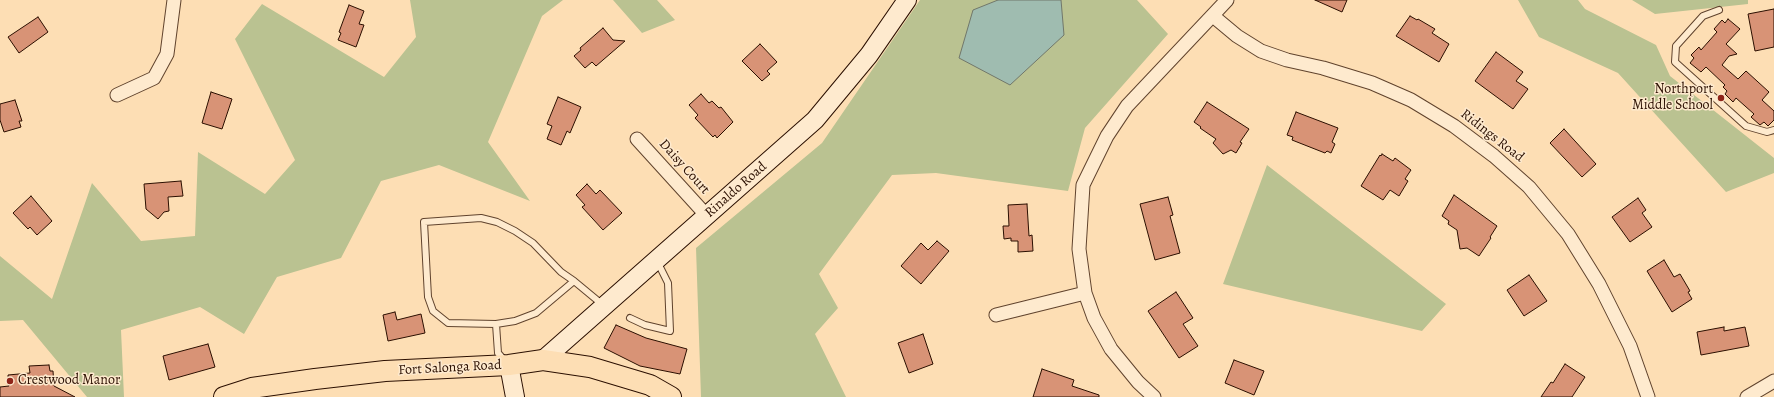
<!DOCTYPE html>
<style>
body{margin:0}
canvas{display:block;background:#fddeb4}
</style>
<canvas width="1774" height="397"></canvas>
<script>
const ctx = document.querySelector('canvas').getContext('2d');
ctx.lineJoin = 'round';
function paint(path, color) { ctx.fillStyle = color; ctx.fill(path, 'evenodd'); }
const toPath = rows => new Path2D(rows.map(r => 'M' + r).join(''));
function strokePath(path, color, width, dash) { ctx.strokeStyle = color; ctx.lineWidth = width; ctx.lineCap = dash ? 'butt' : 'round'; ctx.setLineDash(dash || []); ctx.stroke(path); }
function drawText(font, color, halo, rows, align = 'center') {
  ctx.font = font + ' Alegreya,serif'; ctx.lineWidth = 3; ctx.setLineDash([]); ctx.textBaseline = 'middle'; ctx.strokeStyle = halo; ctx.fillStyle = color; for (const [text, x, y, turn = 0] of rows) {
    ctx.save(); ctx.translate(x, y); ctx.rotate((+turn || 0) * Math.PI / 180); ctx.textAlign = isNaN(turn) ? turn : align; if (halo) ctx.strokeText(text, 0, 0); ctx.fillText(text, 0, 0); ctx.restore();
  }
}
const green = toPath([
 [410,0,563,0,542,16,488,142,530,201,439,165,381,181,341,258,277,277,244,334,200,307,121,330,124,397,87,397,23,320,0,321,0,256,52,299,92,183,141,241,195,236,198,152,265,194,295,160,235,39,262,4,384,77,416,37],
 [613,0,657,0,675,20,642,33],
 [920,0,1137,0,1168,34,1085,128,1068,191,936,173,892,175,819,274,838,308,815,334,846,397,701,397,696,248,822,143],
 [1518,0,1578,0,1585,9,1656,45,1670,76,1774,158,1774,173,1726,192,1618,73,1539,37],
 [1632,0,1748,0,1748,4,1655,14],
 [1267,165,1446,304,1422,331,1223,284]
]);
const water = toPath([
 [998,0,1061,0,1064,35,1010,85,959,58,973,10,998,0]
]);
const building = toPath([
 [1315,0,1347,0,1342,12,1315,0],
 [349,5,364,11,359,24,364,25,356,47,338,40,341,33,339,32,349,5],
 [1774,9,1774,47,1755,51,1748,14,1774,9],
 [1410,16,1417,20,1418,19,1435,29,1432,33,1449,44,1439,62,1396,36,1410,16],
 [38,17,48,32,19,53,8,37,38,17],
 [1728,19,1740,29,1726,44,1737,54,1729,56,1722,65,1738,79,1746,71,1769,92,1762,100,1774,111,1774,120,1768,126,1764,122,1760,125,1751,117,1754,114,1736,98,1733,102,1725,94,1727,91,1723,87,1725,85,1706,67,1701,72,1690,63,1694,58,1691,55,1699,47,1701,50,1717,32,1714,29,1722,20,1725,23,1728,19],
 [603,28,613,40,625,41,596,66,592,62,585,68,574,56,581,50,580,48,603,28],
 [760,44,777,62,767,71,770,74,762,81,742,61,760,44],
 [1496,52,1523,72,1516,81,1528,89,1513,109,1475,81,1496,52],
 [211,92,232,99,222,129,202,123,211,92],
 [701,94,709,103,712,101,719,108,721,107,733,122,717,138,715,135,713,137,695,118,698,115,689,105,701,94],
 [558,97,581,107,570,133,567,131,561,145,547,139,552,126,547,124,558,97],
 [15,100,22,121,19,121,21,127,4,132,0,120,0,104,15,100],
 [1207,102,1249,129,1240,142,1242,143,1236,153,1231,150,1223,154,1213,143,1216,139,1200,128,1201,127,1194,122,1207,102],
 [1296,112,1338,128,1332,142,1335,144,1331,153,1327,151,1325,153,1292,140,1293,137,1287,135,1296,112],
 [1564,129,1596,164,1582,177,1550,143,1564,129],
 [1382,154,1393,161,1395,158,1411,170,1405,179,1408,181,1399,196,1390,190,1383,200,1361,186,1380,155,1381,156,1382,154],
 [181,181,183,196,168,197,169,211,164,212,158,219,146,209,144,184,181,181],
 [587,184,596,194,600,190,622,213,603,230,582,207,585,205,576,195,587,184],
 [1454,195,1497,226,1490,237,1491,238,1479,256,1467,248,1460,249,1457,230,1448,224,1449,221,1442,216,1454,195],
 [31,196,52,221,37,235,30,227,28,229,13,213,31,196],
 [1168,197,1173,215,1170,216,1180,253,1155,260,1140,204,1168,197],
 [1638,198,1646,210,1642,213,1652,227,1630,242,1612,217,1638,198],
 [1027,204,1029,236,1032,235,1033,251,1018,252,1018,241,1011,241,1011,238,1004,239,1003,226,1009,226,1008,205,1027,204],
 [937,241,949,251,921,284,901,266,921,243,928,250,937,241],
 [1664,260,1674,277,1680,274,1690,291,1688,292,1692,299,1672,312,1647,271,1664,260],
 [1529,275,1547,301,1524,316,1507,290,1529,275],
 [1176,292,1193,318,1183,324,1198,346,1179,358,1148,311,1176,292],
 [395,312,397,320,421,314,425,333,388,341,383,315,395,312],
 [616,325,646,338,687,349,680,374,640,366,604,348,616,325],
 [1724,327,1724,331,1745,327,1749,346,1701,355,1697,332,1724,327],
 [923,334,933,364,909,373,898,343,923,334],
 [208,344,215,367,169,380,163,356,208,344],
 [1234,360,1264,371,1254,395,1225,383,1234,360],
 [1565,364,1585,377,1572,397,1541,397,1551,382,1553,383,1565,364],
 [49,365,50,371,53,371,54,386,75,397,0,397,0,387,9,386,8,375,30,373,29,366,49,365],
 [1042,369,1074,380,1072,386,1099,395,1099,397,1033,397,1042,369]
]);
const lane = toPath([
 [1719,10,1703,16,1676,46,1675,62,1746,126,1767,132,1774,130],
 [630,318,645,325,670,331,668,283,657,261],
 [496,324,448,323,433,311,428,297,424,222,481,218,497,222,515,231,533,243,561,272,574,281],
 [505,361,498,353,496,324,515,321,536,313,574,281,603,305]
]);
const street = toPath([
 [1213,16,1237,36,1261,51,1287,60,1323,68,1372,83,1411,100,1454,126,1494,156,1529,187,1568,234,1599,284,1630,346,1648,397],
 [117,95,154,78,167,54,174,0],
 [637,139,707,216],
 [996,315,1085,293],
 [1154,397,1138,382,1111,349,1094,318,1085,293,1079,249,1083,185,1107,136,1127,106,1227,0],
 [1747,397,1774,381]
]);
const secondary = toPath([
 [543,360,815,120,869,55,907,0],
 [509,365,515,397]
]);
const primary = toPath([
 [224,397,252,388,315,379,385,371,509,365,543,360,590,367,650,385,671,397]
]);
const markers = [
 [1721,98,4,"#8f2418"],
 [10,381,4,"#8f2418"]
];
const poiNames = [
 ["Northport",1713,90],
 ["Middle School",1713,106],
 ["Crestwood Manor",18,381,"left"]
];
const streetNames = [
 ["Ridings Road",1492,136,38],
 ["Daisy Court",684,167,48],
 ["Rinaldo Road",736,190,-41],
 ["Fort Salonga Road",450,368,-3]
];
paint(green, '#bac291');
paint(water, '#9fbcb0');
strokePath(water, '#71776a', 1);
paint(building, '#d89376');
strokePath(building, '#2b0f00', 1);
strokePath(lane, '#60432d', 8);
strokePath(street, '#60432d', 15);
strokePath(secondary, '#2b0f00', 20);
strokePath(primary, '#2b0f00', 22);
strokePath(lane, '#feeace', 6);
strokePath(street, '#feeace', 13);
strokePath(secondary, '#feeace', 18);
strokePath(primary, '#fddeb4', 20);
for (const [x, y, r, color] of markers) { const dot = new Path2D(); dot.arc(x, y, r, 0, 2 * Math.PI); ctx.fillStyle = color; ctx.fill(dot); strokePath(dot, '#feeace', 1.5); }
drawText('14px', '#2b0f00', '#feeace', poiNames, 'right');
drawText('14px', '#2b0f00', '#feeace', streetNames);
</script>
